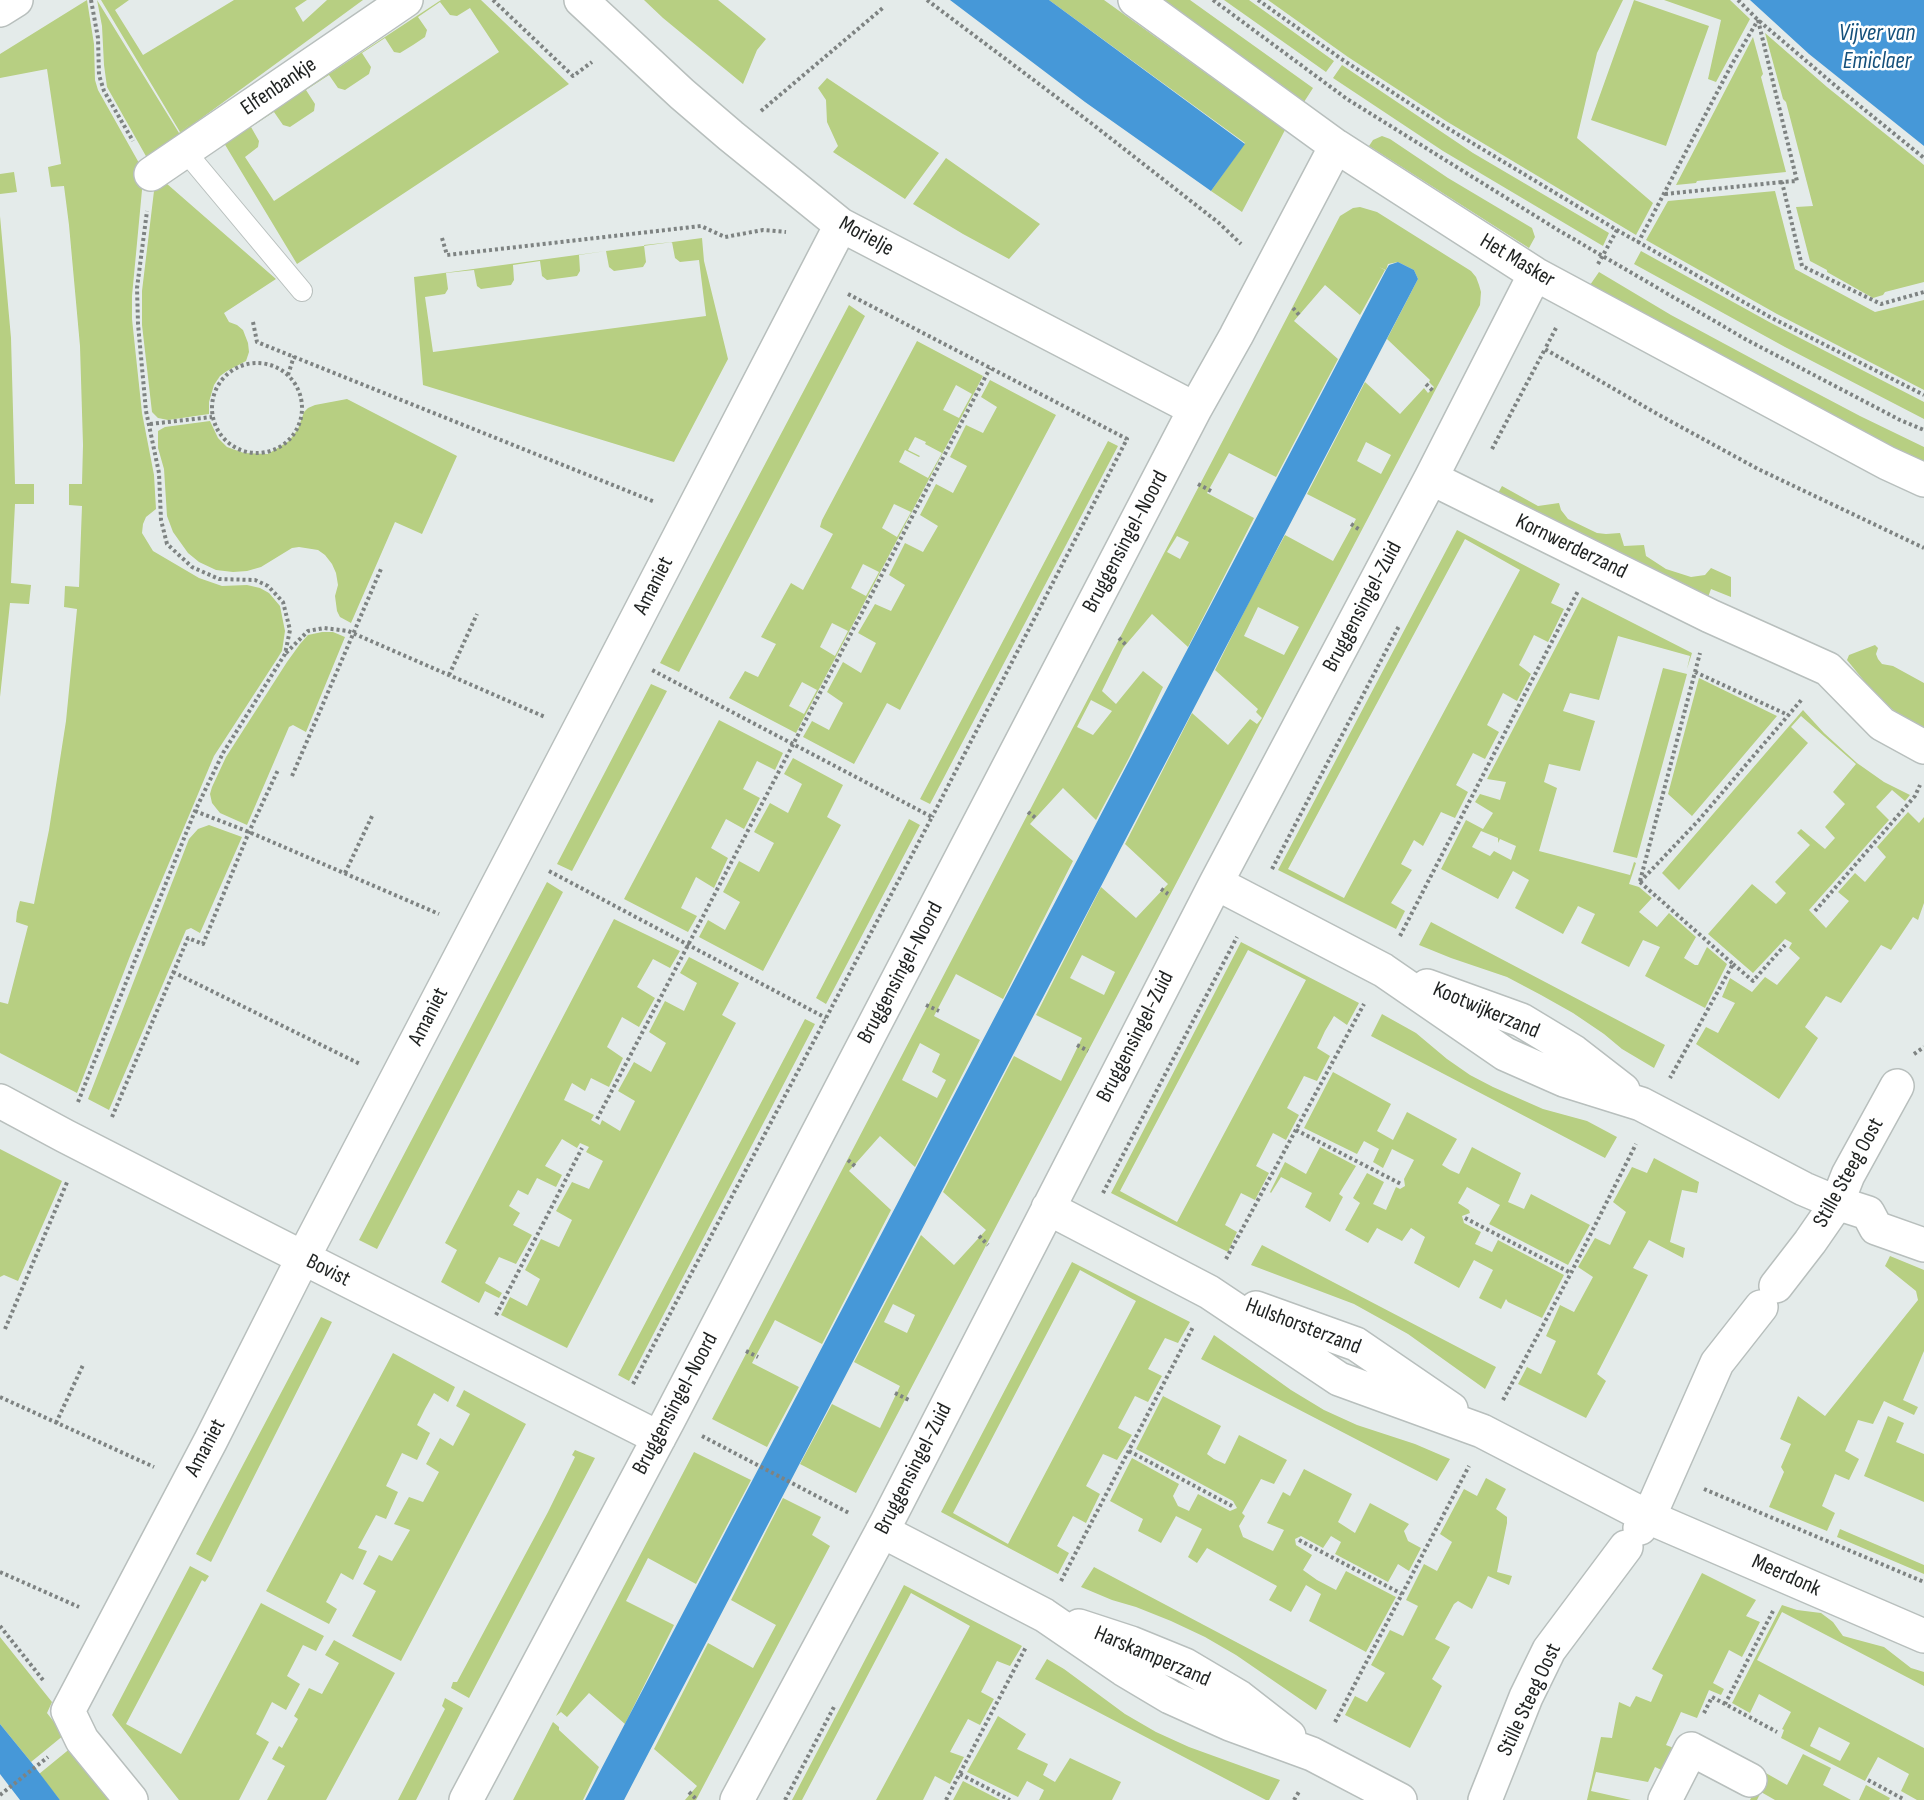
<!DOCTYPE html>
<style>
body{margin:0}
canvas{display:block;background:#e4ebea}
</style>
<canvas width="1924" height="1800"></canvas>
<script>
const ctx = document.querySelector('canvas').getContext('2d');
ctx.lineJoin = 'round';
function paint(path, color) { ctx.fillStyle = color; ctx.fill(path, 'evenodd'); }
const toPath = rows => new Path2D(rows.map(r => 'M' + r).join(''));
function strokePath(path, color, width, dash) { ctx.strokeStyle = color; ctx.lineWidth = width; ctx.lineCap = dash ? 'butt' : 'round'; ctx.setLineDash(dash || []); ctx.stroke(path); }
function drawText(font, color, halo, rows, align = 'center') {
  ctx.font = font + ' "Sofia Sans Condensed",sans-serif'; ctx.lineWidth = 5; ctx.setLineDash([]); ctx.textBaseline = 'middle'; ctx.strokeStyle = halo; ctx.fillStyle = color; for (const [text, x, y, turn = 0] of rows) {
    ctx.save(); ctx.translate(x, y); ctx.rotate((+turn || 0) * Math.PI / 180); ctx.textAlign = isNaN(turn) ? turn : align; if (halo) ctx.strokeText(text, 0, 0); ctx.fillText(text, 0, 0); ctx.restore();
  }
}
const green = toPath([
 [87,0,94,44,95,80,98,90,139,163,142,190,132,296,132,319,142,413,154,475,156,509,146,517,143,524,142,533,153,551,199,578,222,586,247,585,260,588,269,593,280,606,285,631,282,651,277,659,214,756,132,951,77,1093,0,1053,0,1002,8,1004,28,926,16,922,17,912,20,901,34,904,49,830,66,721,77,609,64,607,65,586,79,587,82,506,69,505,69,484,82,484,83,445,80,346,69,225,64,186,51,187,48,167,61,164,47,69,0,78,0,54],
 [97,0,179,133,195,119,180,132,101,0,129,0,115,10,143,55,234,0,307,0,295,8,303,22,327,0,363,0,147,158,107,87,104,65,102,26],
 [441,0,481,0,569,84,297,264,224,143],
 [440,2,450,15,457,16,470,8,499,52,274,201,245,157,258,147,259,141,251,127,274,112,283,125,290,127,314,111,315,104,306,90,329,75,338,88,345,90,369,74,371,67,362,53,385,38,394,52,400,53,413,45,425,37,427,30,418,17],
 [644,0,718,0,766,39,757,50,743,84,663,18],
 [1049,0,1104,0,1285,130,1242,212,1211,191,1245,143],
 [1163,0,1190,0,1313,88,1304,102],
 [1224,0,1249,0,1334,61,1326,72],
 [1268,0,1623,0,1597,53,1577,138,1653,203,1636,235,1446,121,1348,57],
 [1634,0,1709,26,1666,146,1591,120],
 [1664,0,1730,0,1750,19,1716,82,1708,79,1721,20],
 [1765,33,1827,87,1924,165,1924,282,1885,292,1883,295,1873,298,1827,272,1827,270,1810,261,1796,207,1813,206,1786,102,1783,99],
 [1753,37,1763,74,1761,77,1786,172,1697,181,1696,183,1676,185],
 [1342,65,1473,153,1609,233,1603,246,1443,151,1333,78],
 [827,78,939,153,905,199,833,152,838,146,827,122,826,100,818,88],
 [1382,136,1390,139,1448,178,1532,228,1535,237,1529,248,1369,146,1373,140],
 [946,158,1040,224,1009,259,963,234,913,204],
 [14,172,17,192,0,194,0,174],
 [166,183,276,279,224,313,229,322,237,325,243,330,248,343,249,352,246,361,227,371,220,376,214,385,209,402,209,414,168,420,158,418,152,412,142,325,142,291,154,191],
 [1775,191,1795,269,1875,312,1924,300,1924,390,1777,314,1646,240,1668,201],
 [1360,207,1377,212,1471,271,1476,277,1479,285,1481,292,1480,305,856,1493,800,1464,832,1404,880,1428,900,1386,854,1362,921,1235,954,1265,986,1230,943,1192,1014,1056,1061,1081,1082,1038,1036,1015,1101,887,1136,918,1168,884,1125,844,1192,713,1228,745,1250,719,1257,724,1262,718,1256,712,1258,709,1215,670,1250,600,1285,535,1333,561,1356,519,1307,494,1365,382,1400,414,1424,388,1428,393,1434,387,1429,382,1430,380,1387,339,1418,279,1414,270,1398,262,1388,264,1386,270,1379,267,1385,270,1360,315,1325,285,1294,321,1338,359,1276,477,1229,453,1207,493,1254,518,1188,647,1152,614,1123,648,1102,691,1116,704,1143,671,1163,687,1129,758,1096,820,1063,788,1030,824,1073,861,1003,999,956,974,934,1016,980,1040,915,1167,880,1136,849,1171,891,1210,822,1344,775,1320,752,1363,799,1387,767,1447,712,1419,1340,216,1353,208],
 [1366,442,1391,455,1381,474,1357,461],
 [1177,536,1189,542,1180,559,1167,552],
 [1258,607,1299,627,1284,655,1244,636],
 [1091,700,1112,711,1093,735,1077,727],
 [1082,955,1115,972,1104,995,1070,978],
 [920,1043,940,1054,932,1072,946,1080,937,1098,902,1080],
 [893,1304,915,1315,907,1333,884,1322],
 [0,216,11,338,15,484,34,484,34,504,15,504,11,583,31,585,29,604,10,603,0,697],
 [702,238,704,261,728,359,674,462,423,385,414,277],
 [672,242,675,258,680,262,699,260,706,316,433,352,425,297,445,294,448,289,446,273,474,270,477,286,481,289,511,285,514,280,513,265,540,261,542,276,547,280,577,276,580,271,579,255,606,251,609,267,614,271,643,267,646,262,644,245],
 [1641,251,1771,323,1924,402,1924,419,1785,347,1634,264],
 [1599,272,1671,315,1788,378,1860,416,1924,447,1924,464,1590,285],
 [849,305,865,316,679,672,660,663],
 [917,341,983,376,796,733,729,698,745,671,758,677,776,644,761,637,791,583,803,590,833,534,820,527,822,520],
 [956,385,972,394,959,418,943,410],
 [915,437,926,442,925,444,942,453,928,478,899,462,905,450,919,457,920,456,908,450],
 [894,504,911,512,897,537,882,528],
 [863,564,879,572,866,596,851,588],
 [832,623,848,631,835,656,820,647],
 [802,682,817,690,804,714,789,706],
 [990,380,1056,415,900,710,887,703,854,764,803,737,812,721,829,730,843,703,827,692,843,662,861,673,876,643,858,633,875,604,891,611,905,585,889,575,905,543,923,552,938,526,920,515,936,484,953,493,967,466,950,457,966,425,983,433,997,407,981,397],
 [347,399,457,456,422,534,395,522,351,623,340,617,337,611,335,596,338,585,336,573,332,564,325,555,318,550,299,547,292,548,261,567,247,571,233,572,216,570,199,562,188,553,173,532,167,516,164,469,158,448,158,431,165,427,210,421,218,438,227,447,244,453,268,454,289,441,298,429,304,412,308,408,315,405],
 [1108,441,1118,446,930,804,920,799],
 [1502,486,1538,506,1559,503,1561,510,1568,519,1597,533,1606,534,1620,533,1624,546,1644,545,1646,556,1666,569,1691,577,1705,575,1711,568,1731,577,1731,597,1711,589,1707,600,1498,493],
 [1457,530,1560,584,1551,603,1564,609,1548,642,1534,635,1519,665,1531,674,1517,701,1503,693,1487,725,1499,732,1485,759,1473,753,1456,785,1468,792,1455,818,1441,812,1423,846,1414,840,1401,864,1412,870,1391,903,1405,911,1396,929,1278,870],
 [1465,539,1520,570,1344,898,1288,869],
 [1582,597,1692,653,1687,669,1690,656,1618,636,1599,700,1570,693,1563,711,1595,721,1580,771,1549,764,1544,782,1557,788,1539,851,1630,875,1634,862,1636,863,1629,884,1639,887,1652,898,1639,912,1657,927,1669,913,1696,937,1684,958,1695,965,1698,965,1707,947,1727,964,1705,1008,1645,976,1660,947,1643,940,1629,967,1581,943,1595,914,1578,906,1563,934,1515,908,1529,880,1513,871,1498,899,1441,869,1466,820,1483,829,1493,813,1475,802,1480,794,1500,800,1506,782,1487,779],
 [1481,831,1498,838,1498,843,1500,839,1516,846,1511,860,1494,851,1490,856,1472,847],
 [322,632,333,632,345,637,306,732,293,725,289,727,247,825,220,813,212,803,210,794,212,787,226,757,287,662,300,644,308,635],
 [1875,645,1878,648,1876,654,1878,659,1882,664,1893,666,1924,683,1924,731,1916,728,1878,698,1847,660,1849,655],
 [1663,668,1687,674,1637,858,1613,852],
 [1699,678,1777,716,1692,816,1668,794],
 [651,684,667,691,572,871,557,864],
 [1803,710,1824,733,1857,763,1884,782,1910,795,1905,801,1892,790,1876,807,1889,820,1809,910,1826,928,1849,901,1838,892,1855,873,1865,882,1886,857,1877,847,1908,812,1919,823,1924,817,1924,903,1918,920,1913,917,1891,950,1881,945,1841,1003,1826,996,1805,1027,1818,1038,1779,1099,1696,1044,1706,1027,1718,1033,1735,1003,1722,997,1730,978,1752,992,1765,977,1777,985,1800,958,1789,948,1792,943,1785,939,1753,973,1708,934,1752,884,1776,904,1781,899,1786,893,1775,882,1810,845,1797,833,1801,829,1825,849,1835,838,1825,827,1845,804,1833,792,1856,764,1801,716,1791,727,1808,743,1679,890,1662,873],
 [719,720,783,753,775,770,757,761,743,789,760,798,744,829,726,819,711,848,728,858,714,888,696,877,681,908,697,916,688,932,624,899],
 [793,758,843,785,827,817,841,825,763,971,699,937,708,920,725,930,740,902,723,892,739,861,759,872,774,843,754,832,770,803,788,813,802,784,784,774],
 [909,819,920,825,826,1004,816,998],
 [209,825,242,837,200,933,191,928,186,930,109,1110,88,1099,189,839,198,829],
 [547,882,563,892,377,1249,359,1240],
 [614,919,680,951,670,968,653,959,637,987,655,998,639,1027,622,1017,607,1047,623,1058,609,1087,591,1078,585,1091,572,1083,564,1100,594,1115,591,1120,600,1125,602,1120,620,1131,635,1101,618,1091,634,1062,651,1072,666,1043,649,1032,665,1001,684,1011,697,983,680,973,689,957,739,983,722,1015,736,1023,567,1348,501,1315,510,1297,527,1306,540,1279,525,1270,541,1239,559,1247,572,1220,556,1211,572,1182,589,1189,603,1161,586,1152,589,1147,580,1143,577,1148,562,1139,545,1166,562,1175,556,1187,537,1178,528,1195,518,1190,509,1206,520,1213,513,1225,532,1235,516,1264,499,1257,485,1283,502,1293,499,1298,485,1291,479,1303,441,1282,457,1250,445,1243],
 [1431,922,1665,1045,1654,1068,1622,1049,1604,1034,1573,1013,1541,995,1507,977,1451,958,1419,945],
 [1241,942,1359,1003,1347,1025,1334,1016,1325,1031,1317,1048,1330,1056,1317,1081,1304,1076,1287,1108,1299,1115,1286,1140,1273,1133,1256,1166,1269,1173,1255,1200,1241,1193,1225,1225,1237,1232,1228,1252,1111,1193],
 [1248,950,1306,980,1177,1222,1120,1191],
 [1382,1014,1416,1033,1447,1059,1470,1075,1493,1087,1543,1109,1587,1121,1617,1137,1605,1158,1371,1036],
 [805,1019,815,1024,629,1381,618,1375],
 [1333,1072,1391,1104,1377,1131,1393,1140,1407,1112,1457,1139,1442,1165,1450,1170,1459,1174,1472,1147,1521,1173,1508,1202,1524,1209,1531,1194,1590,1225,1568,1265,1489,1224,1500,1205,1467,1187,1458,1203,1469,1210,1470,1213,1462,1216,1464,1223,1481,1232,1475,1244,1492,1252,1498,1240,1564,1275,1542,1318,1508,1302,1506,1299,1501,1309,1479,1298,1493,1270,1474,1260,1459,1288,1414,1263,1425,1237,1411,1228,1402,1241,1377,1228,1368,1243,1345,1230,1360,1203,1353,1198,1367,1173,1384,1182,1373,1204,1386,1210,1396,1187,1400,1189,1405,1186,1404,1179,1414,1160,1392,1149,1383,1168,1373,1162,1379,1149,1364,1141,1357,1154,1304,1128],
 [1320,1147,1356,1166,1339,1194,1343,1197,1330,1222,1305,1207,1312,1193,1281,1177,1271,1193,1270,1192,1285,1162,1306,1174],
 [0,1149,62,1181,18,1281,4,1275,0,1277],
 [1654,1158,1699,1182,1697,1193,1682,1190,1670,1242,1685,1248,1683,1258,1649,1240,1633,1268,1648,1275,1597,1374,1606,1381,1586,1418,1518,1384,1527,1367,1541,1374,1556,1341,1546,1336,1560,1305,1574,1312,1593,1277,1578,1267,1595,1238,1610,1245,1626,1212,1613,1202,1632,1167,1647,1173],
 [1262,1245,1496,1367,1485,1389,1408,1334,1354,1304,1251,1265],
 [1890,1256,1924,1270,1924,1351,1903,1400,1918,1407,1914,1415,1884,1401,1873,1424,1858,1420,1845,1451,1859,1459,1849,1480,1835,1474,1822,1506,1835,1513,1827,1531,1769,1507,1784,1472,1781,1467,1791,1444,1780,1439,1798,1396,1825,1416,1918,1300,1916,1291,1885,1266],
 [1072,1262,1190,1322,1178,1343,1165,1338,1148,1369,1162,1376,1148,1402,1135,1396,1118,1428,1132,1435,1117,1460,1103,1454,1086,1486,1100,1494,1086,1523,1073,1516,1057,1546,1069,1553,1058,1574,941,1512],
 [1080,1270,1136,1301,1008,1544,953,1513],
 [321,1317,332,1322,211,1562,196,1554],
 [1214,1335,1291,1390,1324,1410,1357,1425,1415,1444,1450,1459,1437,1481,1201,1359],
 [393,1353,455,1387,448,1402,434,1393,425,1409,417,1425,430,1433,417,1460,402,1453,386,1486,398,1492,386,1519,376,1515,358,1548,367,1551,353,1580,341,1573,326,1602,337,1609,329,1624,266,1591],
 [464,1390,526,1424,401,1661,352,1636,376,1591,363,1584,379,1555,392,1561,410,1530,394,1524,409,1497,423,1502,439,1472,426,1464,440,1438,453,1446,470,1414,456,1406],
 [1163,1396,1221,1426,1207,1454,1214,1459,1225,1464,1239,1435,1287,1460,1274,1484,1261,1479,1242,1513,1245,1516,1239,1526,1243,1537,1273,1551,1284,1530,1267,1523,1283,1492,1290,1496,1304,1469,1352,1494,1338,1522,1355,1533,1370,1503,1409,1524,1404,1531,1408,1541,1421,1548,1409,1571,1398,1564,1388,1582,1335,1554,1341,1542,1331,1536,1323,1548,1301,1536,1295,1539,1296,1545,1312,1555,1303,1570,1317,1580,1336,1590,1346,1571,1396,1597,1366,1652,1309,1621,1321,1594,1306,1585,1291,1612,1269,1600,1277,1586,1207,1548,1197,1563,1188,1557,1202,1529,1176,1516,1161,1543,1138,1531,1143,1519,1110,1501,1132,1458,1179,1484,1173,1496,1178,1506,1187,1510,1189,1511,1198,1494,1230,1511,1237,1508,1233,1501,1136,1449],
 [1888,1416,1904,1423,1896,1442,1924,1454,1924,1502,1864,1476],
 [575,1450,595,1458,469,1698,451,1688,453,1682,457,1682,548,1512,575,1457,572,1455],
 [694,1452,751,1480,696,1584,648,1558,626,1601,674,1625,625,1724,589,1693,567,1717,561,1712,556,1716],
 [1486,1478,1506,1489,1496,1509,1507,1517,1507,1523,1497,1572,1512,1576,1509,1585,1488,1576,1472,1609,1458,1601,1454,1604,1435,1639,1450,1647,1432,1679,1442,1686,1410,1748,1345,1715,1355,1696,1367,1702,1385,1673,1371,1665,1390,1630,1403,1636,1418,1606,1406,1600,1424,1564,1437,1571,1452,1542,1440,1534,1464,1489,1477,1496],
 [783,1498,821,1517,812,1535,830,1546,696,1800,685,1800,697,1786,654,1749,708,1643,753,1668,776,1625,731,1600],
 [1840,1529,1924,1565,1924,1574,1837,1537],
 [190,1566,209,1576,205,1582,202,1580,126,1724,181,1754,261,1603,324,1636,316,1651,303,1645,287,1676,300,1684,286,1710,272,1702,256,1734,269,1742,239,1800,179,1800,112,1715],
 [1094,1567,1327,1690,1316,1710,1236,1655,1205,1637,1171,1621,1136,1607,1112,1600,1081,1587],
 [1702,1573,1756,1600,1746,1616,1760,1622,1742,1657,1729,1650,1713,1683,1724,1689,1721,1695,1709,1690,1697,1718,1681,1712,1666,1745,1679,1750,1668,1773,1655,1767,1648,1782,1596,1772,1591,1791,1631,1800,1587,1800,1601,1737,1612,1738,1619,1702,1630,1707,1636,1696,1651,1702,1663,1675,1652,1669],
 [904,1585,1022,1646,1010,1666,997,1661,981,1692,994,1699,980,1725,968,1719,950,1752,964,1757,950,1784,935,1776,923,1800,876,1800,970,1626,911,1593,802,1800,792,1800],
 [1782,1605,1797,1610,1821,1613,1833,1622,1843,1636,1884,1647,1911,1668,1924,1672,1924,1686,1782,1612,1757,1660,1924,1748,1924,1800,1917,1800,1901,1791,1909,1774,1878,1757,1865,1781,1781,1738,1784,1730,1782,1729,1791,1712,1759,1694,1750,1713,1732,1703],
 [1819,1727,1850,1743,1840,1761,1810,1746],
 [0,1637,52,1702,47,1713,64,1735,31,1762,0,1724],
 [334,1640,395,1673,326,1800,267,1800,285,1766,272,1759,279,1746,282,1748,298,1719,294,1716,309,1688,322,1694,339,1663,325,1655],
 [1047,1659,1064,1669,1125,1714,1156,1732,1189,1747,1280,1780,1269,1800,1266,1800,1035,1679],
 [445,1698,463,1708,416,1800,398,1800,445,1709,442,1706],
 [998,1716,1026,1734,1017,1749,1048,1764,1043,1775,1055,1782,1070,1758,1121,1782,1112,1800,1039,1800,1044,1790,1027,1781,1018,1797,967,1772],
 [553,1722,559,1727,559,1730,599,1767,583,1800,513,1800],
 [72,1747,115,1800,60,1800,39,1774],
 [1803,1754,1831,1768,1823,1785,1851,1800,1775,1800,1761,1792,1757,1800,1750,1800,1764,1772,1787,1785],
 [963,1781,1000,1800,953,1800],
 [1866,1785,1890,1798,1889,1800,1859,1800]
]);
const water = toPath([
 [950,0,1049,0,1245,144,1211,191,1085,102],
 [1750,0,1924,0,1924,146,1809,54],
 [1398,262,1414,270,1418,279,624,1800,585,1800,1386,270,1389,265],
 [0,1724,31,1762,60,1800,20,1800,0,1774]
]);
const path = toPath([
 [91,0,98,38,99,75,104,91,133,141],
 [493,0,573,76,592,62],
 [927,0,1091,123,1219,223,1241,244],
 [1213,0,1347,99,1558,230,1747,340,1900,420,1924,430],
 [1258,0,1340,58,1444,126,1617,230,1770,317,1924,395],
 [1738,0,1758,20,1844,93,1924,158],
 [1758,20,1797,181,1782,182,1802,266,1881,304,1924,292],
 [761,111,884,7],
 [1665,194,1782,182],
 [442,238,447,255,701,226,725,237,763,230,786,232],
 [1638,243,1732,64,1758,20],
 [1598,264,1617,230],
 [848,294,1127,439,932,817],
 [1293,308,1300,316],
 [253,322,257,342,655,502],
 [1556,328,1545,349,1661,416,1758,469,1924,548],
 '212 408a45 45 0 1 1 90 0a45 45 0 1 1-90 0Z',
 [288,375,294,356],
 [1426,384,1434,392],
 [150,424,212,417],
 [1492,449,1545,349],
 [1198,484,1211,491],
 [1351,524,1360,530],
 [1119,638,1127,646],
 [286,653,308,631,324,628,348,631,545,717],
 [1695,672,1788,715],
 [449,675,477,614],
 [292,776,381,569],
 [195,811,249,832,439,914],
 [1028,812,1037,819],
 [1272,869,1399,626],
 [549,871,826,1018],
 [345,873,373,814],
 [1640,881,1700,653],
 [1640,882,1733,964,1670,1078],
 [1640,882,1698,821,1803,698],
 [1161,889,1168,894],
 [1815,911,1915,796,1920,785],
 [1400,936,1578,591],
 [1733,964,1753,981,1785,945],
 [173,972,360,1064],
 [926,1005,939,1011],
 [1077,1045,1088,1051],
 [1914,1054,1924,1047],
 [78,1102,195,811,223,753,285,654,290,630,283,602,268,586,255,580,219,579,192,567,167,544,161,520,159,473,146,411,138,324,137,288,147,211],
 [112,1117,188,938,203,944,249,832,278,770],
 [597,1119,990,368],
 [1296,1130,1401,1184],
 [848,1160,855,1166],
 [1103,1193,1237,937],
 [1465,1218,1571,1273],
 [979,1236,988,1245],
 [1226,1259,1364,1004],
 [496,1315,582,1148],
 [5,1329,68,1180],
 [746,1351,758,1357],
 [633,1384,932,817,652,670],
 [895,1393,909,1400],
 [0,1397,154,1467],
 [1503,1400,1571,1273,1636,1144],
 [56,1423,83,1365],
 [702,1436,849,1513],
 [1129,1451,1232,1506],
 [1704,1489,1924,1582],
 [1299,1540,1402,1594],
 [0,1572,79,1607],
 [1061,1581,1193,1327],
 [1773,1611,1725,1704,1777,1732],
 [0,1626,43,1680],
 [1704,1713,1712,1697,1725,1704],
 [1335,1722,1469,1466],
 [960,1774,1010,1800],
 [1868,1780,1905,1800],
 [689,1792,697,1800],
 [0,1795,48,1757],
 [785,1800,835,1705],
 [946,1800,1026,1647],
 [1294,1800,1300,1790]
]);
const service = toPath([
 [185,151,302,291]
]);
const minor = toPath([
 [581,0,682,94,731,136,841,225,1195,409],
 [1135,0,1336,146,1535,274,1887,463,1924,480],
 [0,10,16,0],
 [151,174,406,0],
 [1431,478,1710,616,1828,669,1882,724,1924,747],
 [1216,883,1383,970,1505,1054,1564,1080,1641,1104,1804,1189,1837,1203,1868,1213,1876,1228,1924,1245],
 [1427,986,1521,1020,1574,1052,1623,1090],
 [0,1101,65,1136,272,1242,659,1438],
 [1048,1208,1209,1292,1339,1379,1482,1431,1648,1517,1924,1636],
 [1776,1286,1810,1242,1837,1203,1848,1175,1897,1086],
 [1256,1308,1356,1344,1451,1409],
 [1640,1528,1656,1501,1717,1363,1761,1307],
 [882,1531,1044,1615,1123,1669,1170,1697,1230,1724,1312,1754,1400,1800],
 [1079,1626,1131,1643,1185,1665,1239,1697,1289,1736],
 [131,1800,82,1740,68,1711,211,1440,303,1258,605,680,841,225],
 [466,1800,669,1419,1195,409,1236,336,1336,146],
 [737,1800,887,1522,1216,883,1431,478,1535,274],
 [1485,1800,1526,1697,1549,1650,1626,1547],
 [1665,1800,1691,1749,1750,1780]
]);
const streetNames = [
 ["Elfenbankje",279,87,-34],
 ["Morielje",866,237,29],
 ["Het Masker",1517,261,31],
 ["Bruggensingel-Noord",1126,542,-62],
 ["Kornwerderzand",1571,547,26],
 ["Amaniet",654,586,-63],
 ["Bruggensingel-Zuid",1363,607,-62],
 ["Bruggensingel-Noord",901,973,-62],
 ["Kootwijkerzand",1486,1011,23],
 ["Amaniet",429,1017,-63],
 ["Bruggensingel-Zuid",1136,1037,-63],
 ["Stille Steeg Oost",1849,1173,-61],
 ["Bovist",328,1271,27],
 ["Hulshorsterzand",1303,1327,21],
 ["Bruggensingel-Noord",676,1404,-62],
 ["Amaniet",206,1448,-62],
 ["Bruggensingel-Zuid",914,1469,-63],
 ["Meerdonk",1786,1576,24],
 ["Harskamperzand",1152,1657,23],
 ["Stille Steeg Oost",1530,1700,-65]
];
const waterNames = [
 ["Vijver van",1877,34],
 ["Emiclaer",1877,62]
];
paint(green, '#b7cf82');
paint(water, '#4698d8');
strokePath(service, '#b8bfbd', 22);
strokePath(minor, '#b8bfbd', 36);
strokePath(path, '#7e8382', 4, [3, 3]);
strokePath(service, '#fff', 20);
strokePath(minor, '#fff', 33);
drawText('22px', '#1f2221', '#fff', streetNames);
drawText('italic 24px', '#15507b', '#fff', waterNames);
</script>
